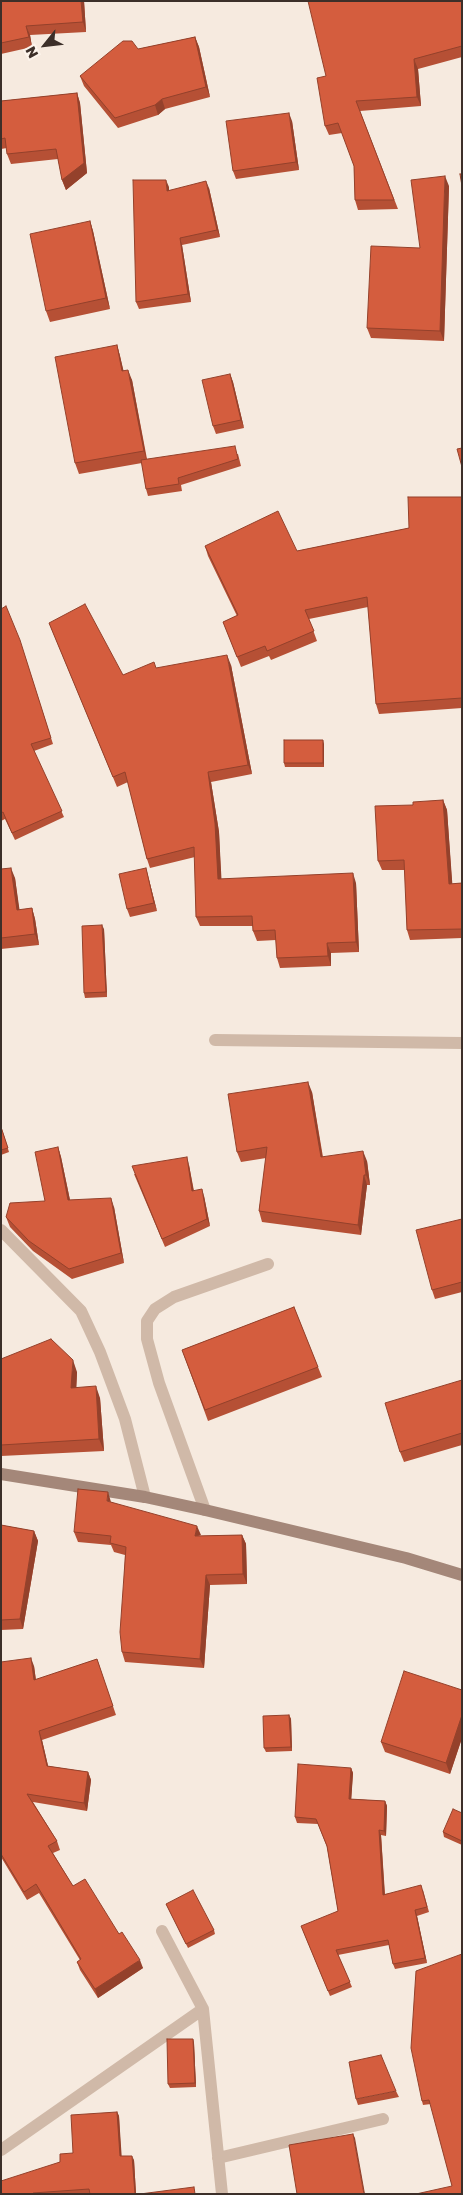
<!DOCTYPE html>
<style>
body{margin:0}
#map{position:relative;width:463px;height:2195px;overflow:hidden;background:#f6eadf;font-family:"Golos Text",sans-serif}
canvas{display:block}
.frame{position:absolute;inset:0;border:2px solid #3c2f29;pointer-events:none}
.north{position:absolute;left:20px;top:20px;width:50px;height:50px;-webkit-text-stroke:4px #fcf4ec;paint-order:stroke;rotate:241deg;font-size:14px;font-weight:700;line-height:20px;text-align:center;color:#3c2f29}
.north::after{content:'';display:block;margin:auto;width:18px;height:22px;background:#3c2f29;clip-path:polygon(50% 0,100% 100%,50% 72%,0 100%)}
</style>
<div id="map">
<canvas width="463" height="2195"></canvas>
<div class="frame"></div>
<div class="north">N</div>
</div>
<script>
const ctx = document.querySelector('canvas').getContext('2d');
ctx.lineJoin = 'round';
const toPath = rows => new Path2D(rows.map(r => 'M' + r).join(''));
function strokePath(path, color, width, dash) { ctx.strokeStyle = color; ctx.lineWidth = width; ctx.lineCap = dash ? 'butt' : 'round'; ctx.setLineDash(dash || []); ctx.stroke(path); }
function paint(path, color) { ctx.fillStyle = color; ctx.fill(path, 'evenodd'); }
const minor = toPath([
 [215,1040,462,1043],
 [1,1230,81,1311,100,1352,125,1419,145,1497],
 [205,1510,159,1383,147,1339,147,1321,155,1309,174,1297,268,1264],
 [162,1931,203,2009,222,2194],
 [1,2150,203,2009],
 [218,2158,383,2119]
]);
const secondary = toPath([
 [1,1474,145,1497,205,1510,406,1558,462,1575]
]);
const wall = toPath([
 [1,1,84,1,86,32,30,35,32,47,1,54],
 [462,1,462,57,418,69,421,106,360,111,398,209,358,210,355,200,354,166,342,133,329,135,325,126,326,76],
 [195,37,199,47,210,97,165,109,158,115,118,128,84,86,80,76,138,49],
 [77,93,80,103,87,173,66,190,62,180,58,159,11,164,7,154,7,148,1,149,1,101],
 [292,121,299,170,236,179,233,171],
 [449,186,444,341,371,338,367,328,420,248],
 [169,187,169,190,209,188,220,237,182,245,191,302,139,309,136,302],
 [90,221,93,231,110,309,50,322,46,311],
 [117,345,120,356,123,370,132,380,147,459,238,454,241,466,181,485,182,491,148,496,146,489,142,463,79,474,75,463],
 [230,374,233,382,244,428,216,434,213,426],
 [462,497,462,708,379,714,376,704,368,607,309,619,317,641,271,660,269,656,241,667,223,622,237,616,208,556,205,546,297,551,409,528],
 [1,609,22,647,53,744,34,751,64,817,15,840,5,819,1,821],
 [49,623,123,675,156,668,231,665,252,774,211,782,219,832,221,879,356,883,359,952,331,953,331,966,280,968,277,958,276,940,257,941,253,931,253,926,200,926,196,917,195,857,150,868,147,859,128,782,117,787],
 [324,744,324,767,285,767,284,763],
 [443,800,447,810,452,884,462,883,462,938,410,940,407,930,405,870,382,870,378,861,413,805],
 [146,868,148,876,157,911,130,917,127,909],
 [1,869,15,878,19,910,32,908,35,919,39,945,1,949],
 [104,929,107,997,85,998,84,993],
 [312,1092,323,1157,367,1161,370,1185,367,1185,361,1235,262,1222,259,1211,266,1158,241,1162,237,1152],
 [1,1126,9,1152,1,1155],
 [58,1147,61,1157,70,1200,114,1207,124,1263,72,1279,33,1251,10,1227,6,1217,45,1201],
 [189,1165,194,1191,204,1196,210,1226,165,1247,134,1174],
 [462,1219,462,1292,435,1299,432,1290],
 [294,1307,322,1377,208,1421,182,1350],
 [1,1359,77,1372,76,1387,100,1398,104,1451,1,1456],
 [462,1380,462,1445,404,1462,400,1452],
 [111,1502,201,1536,242,1535,246,1544,247,1584,210,1585,204,1668,125,1662,122,1652,125,1555,114,1552,111,1545,78,1542,74,1532],
 [1,1525,34,1531,38,1541,23,1629,1,1630],
 [97,1659,116,1715,42,1740,48,1766,88,1772,91,1780,87,1811,33,1802,57,1841,60,1850,53,1853,73,1886,119,1934,143,1968,98,1998,80,1970,77,1962,80,1960,39,1893,27,1900,1,1857,1,1662,34,1666,36,1680],
 [462,1690,462,1738,450,1774,385,1752,381,1742],
 [289,1715,291,1719,292,1751,266,1752,264,1748],
 [351,1768,353,1773,351,1799,385,1801,387,1806,386,1836,381,1835,385,1894,423,1890,429,1912,417,1916,427,1963,395,1969,393,1964,389,1945,338,1955,352,1987,330,1996,303,1931,338,1911,327,1847,318,1824,297,1823,295,1817],
 [462,1813,462,1845,444,1837,443,1832],
 [166,1904,214,1930,215,1934,188,1948],
 [462,1954,452,2186,431,2104,423,2105,422,2101],
 [193,2039,194,2043,196,2087,170,2088,168,2084],
 [396,2091,399,2097,358,2105,356,2099],
 [117,2112,119,2116,121,2156,134,2160,136,2194,1,2194,60,2162,73,2153]
]);
const shadedWall = toPath([
 [81,1,84,1,86,32,83,22],
 [26,26,30,35,32,47,29,37],
 [195,37,199,47,210,97,206,87],
 [414,59,418,69,421,106,417,97],
 [77,93,80,103,87,173,66,190,62,180],
 [162,99,165,109,158,115,155,105],
 [289,113,292,121,299,170,296,162],
 [445,176,449,186,444,341,440,331],
 [166,180,169,187,169,198,167,191],
 [206,181,209,188,220,237,217,230],
 [90,221,93,231,110,309,106,298],
 [180,238,182,245,191,302,188,294],
 [117,345,120,356,126,381,122,371],
 [128,370,132,380,147,462,144,451],
 [230,374,233,382,244,428,241,420],
 [227,655,231,665,252,774,248,765],
 [323,740,324,744,324,767,323,763],
 [208,772,211,782,219,832,222,889,218,879],
 [443,800,447,810,453,893,449,884],
 [11,868,15,878,21,920,17,910],
 [146,868,148,876,157,911,154,903],
 [353,873,356,883,359,952,356,942],
 [32,908,35,919,39,945,35,934],
 [102,925,104,929,107,997,106,992],
 [327,943,331,953,331,966,328,956],
 [308,1082,312,1092,324,1167,321,1157],
 [58,1147,61,1157,72,1210,68,1200],
 [363,1151,367,1161,370,1185,366,1175],
 [187,1157,189,1165,195,1199,192,1191],
 [364,1175,367,1185,361,1235,358,1225],
 [202,1189,204,1196,210,1226,207,1219],
 [111,1198,114,1207,124,1263,121,1253],
 [73,1360,77,1372,76,1399,71,1388],
 [96,1386,100,1398,104,1451,99,1439],
 [108,1492,111,1502,107,1501],
 [197,1526,201,1535,195,1536],
 [34,1531,38,1541,23,1629,20,1619],
 [242,1535,246,1544,247,1584,243,1574],
 [206,1575,210,1585,204,1668,200,1659],
 [31,1658,34,1666,37,1689,34,1680],
 [289,1715,291,1719,292,1751,291,1747],
 [462,1715,462,1738,450,1774,446,1763],
 [39,1731,42,1740,50,1774,47,1766],
 [351,1768,353,1773,351,1804,349,1799],
 [88,1772,91,1780,87,1811,84,1803],
 [385,1801,387,1806,386,1836,384,1831],
 [379,1830,381,1835,385,1900,383,1895],
 [415,1910,417,1916,427,1963,425,1958],
 [140,1960,143,1968,98,1998,95,1989],
 [193,2039,194,2043,196,2087,195,2083],
 [117,2112,119,2116,122,2161,120,2156],
 [353,2134,355,2138,365,2194,364,2194],
 [132,2156,134,2160,136,2194,135,2194]
]);
const building = toPath([
 [1,1,81,1,83,22,26,26,29,37,1,43,1,1],
 [308,1,462,1,462,46,414,59,417,97,356,101,394,200,355,200,354,166,338,123,325,126,317,78,326,76,308,1],
 [195,37,206,87,162,99,155,105,115,118,80,76,123,41,132,41,138,49,195,37],
 [77,93,84,163,62,180,56,149,7,154,5,138,1,139,1,101,77,93],
 [289,113,296,162,233,171,226,121,289,113],
 [460,174,462,174,462,186,460,174],
 [445,176,440,331,367,328,371,246,420,248,411,180,445,176],
 [133,180,166,180,167,191,206,181,217,230,180,238,188,294,136,302,133,180],
 [90,221,106,298,46,311,30,234,90,221],
 [117,345,122,371,128,370,144,451,75,463,55,357,117,345],
 [230,374,241,420,213,426,202,380,230,374],
 [235,446,238,459,178,478,179,484,146,489,141,460,235,446],
 [462,448,462,467,457,449,462,448],
 [408,497,462,497,462,698,376,704,367,597,305,610,314,631,267,651,265,646,237,657,223,622,238,615,205,546,278,511,297,551,409,528,408,497],
 [85,604,123,675,154,662,156,668,227,655,248,765,208,772,215,823,218,879,353,873,356,942,327,943,328,956,277,958,275,930,253,931,252,916,196,917,194,847,147,859,125,772,113,777,49,623,85,604],
 [6,606,20,640,51,738,31,744,62,811,12,833,3,812,1,813,1,609,6,606],
 [284,740,323,740,323,763,284,763,284,740],
 [443,800,449,884,462,883,462,929,407,930,404,860,378,861,375,806,413,805,413,802,443,800],
 [11,868,17,910,32,908,35,934,1,938,1,869,11,868],
 [146,868,154,903,127,909,119,874,146,868],
 [102,925,106,992,84,993,82,926,102,925],
 [308,1082,321,1157,363,1151,366,1175,364,1175,358,1225,259,1211,267,1147,237,1152,228,1094,308,1082],
 [1,1127,8,1148,1,1150,1,1127],
 [58,1147,68,1200,111,1198,121,1253,69,1269,29,1241,6,1217,10,1203,45,1201,35,1152,58,1147],
 [187,1157,192,1191,202,1189,207,1219,162,1239,132,1166,187,1157],
 [462,1219,462,1282,432,1290,416,1230,462,1219],
 [294,1307,318,1367,205,1410,182,1350,294,1307],
 [51,1339,73,1360,71,1388,96,1386,99,1439,1,1445,1,1359,51,1339],
 [462,1380,462,1433,400,1452,385,1403,462,1380],
 [78,1489,108,1492,107,1501,197,1526,195,1536,242,1535,243,1574,206,1575,200,1659,122,1652,120,1632,126,1547,110,1543,111,1536,74,1532,78,1489],
 [1,1525,34,1531,20,1619,1,1620,1,1525],
 [31,1658,34,1680,97,1659,113,1706,39,1731,47,1766,88,1772,84,1803,27,1794,57,1841,48,1846,73,1886,85,1879,119,1934,122,1932,140,1960,95,1989,77,1962,81,1959,36,1884,24,1892,1,1854,1,1662,31,1658],
 [404,1671,462,1690,462,1715,446,1763,381,1742,404,1671],
 [289,1715,291,1747,264,1748,263,1716,289,1715],
 [298,1764,351,1768,349,1799,385,1801,384,1831,379,1830,383,1895,421,1885,427,1907,415,1910,425,1958,393,1964,388,1940,336,1950,350,1982,328,1991,301,1926,338,1911,327,1846,316,1819,295,1817,298,1764],
 [453,1809,462,1813,462,1841,443,1832,453,1809],
 [193,1890,214,1930,186,1944,166,1904,193,1890],
 [462,1954,462,2194,416,2194,452,2186,429,2100,422,2101,411,2048,416,1971,462,1954],
 [167,2039,193,2039,195,2083,168,2084,167,2039],
 [381,2055,396,2091,356,2099,349,2062,381,2055],
 [117,2112,120,2156,132,2156,135,2194,90,2194,89,2189,33,2193,33,2194,1,2194,1,2181,60,2162,60,2154,73,2153,71,2115,117,2112],
 [353,2134,364,2194,297,2194,289,2145,353,2134],
 [194,2187,195,2194,140,2194,194,2187]
]);
strokePath(minor, '#d0b9a8', 12);
strokePath(secondary, '#a48779', 12);
paint(wall, '#b65035');
paint(shadedWall, '#94412b');
paint(building, '#d45d3e');
strokePath(building, '#94412b', 1);
</script>
